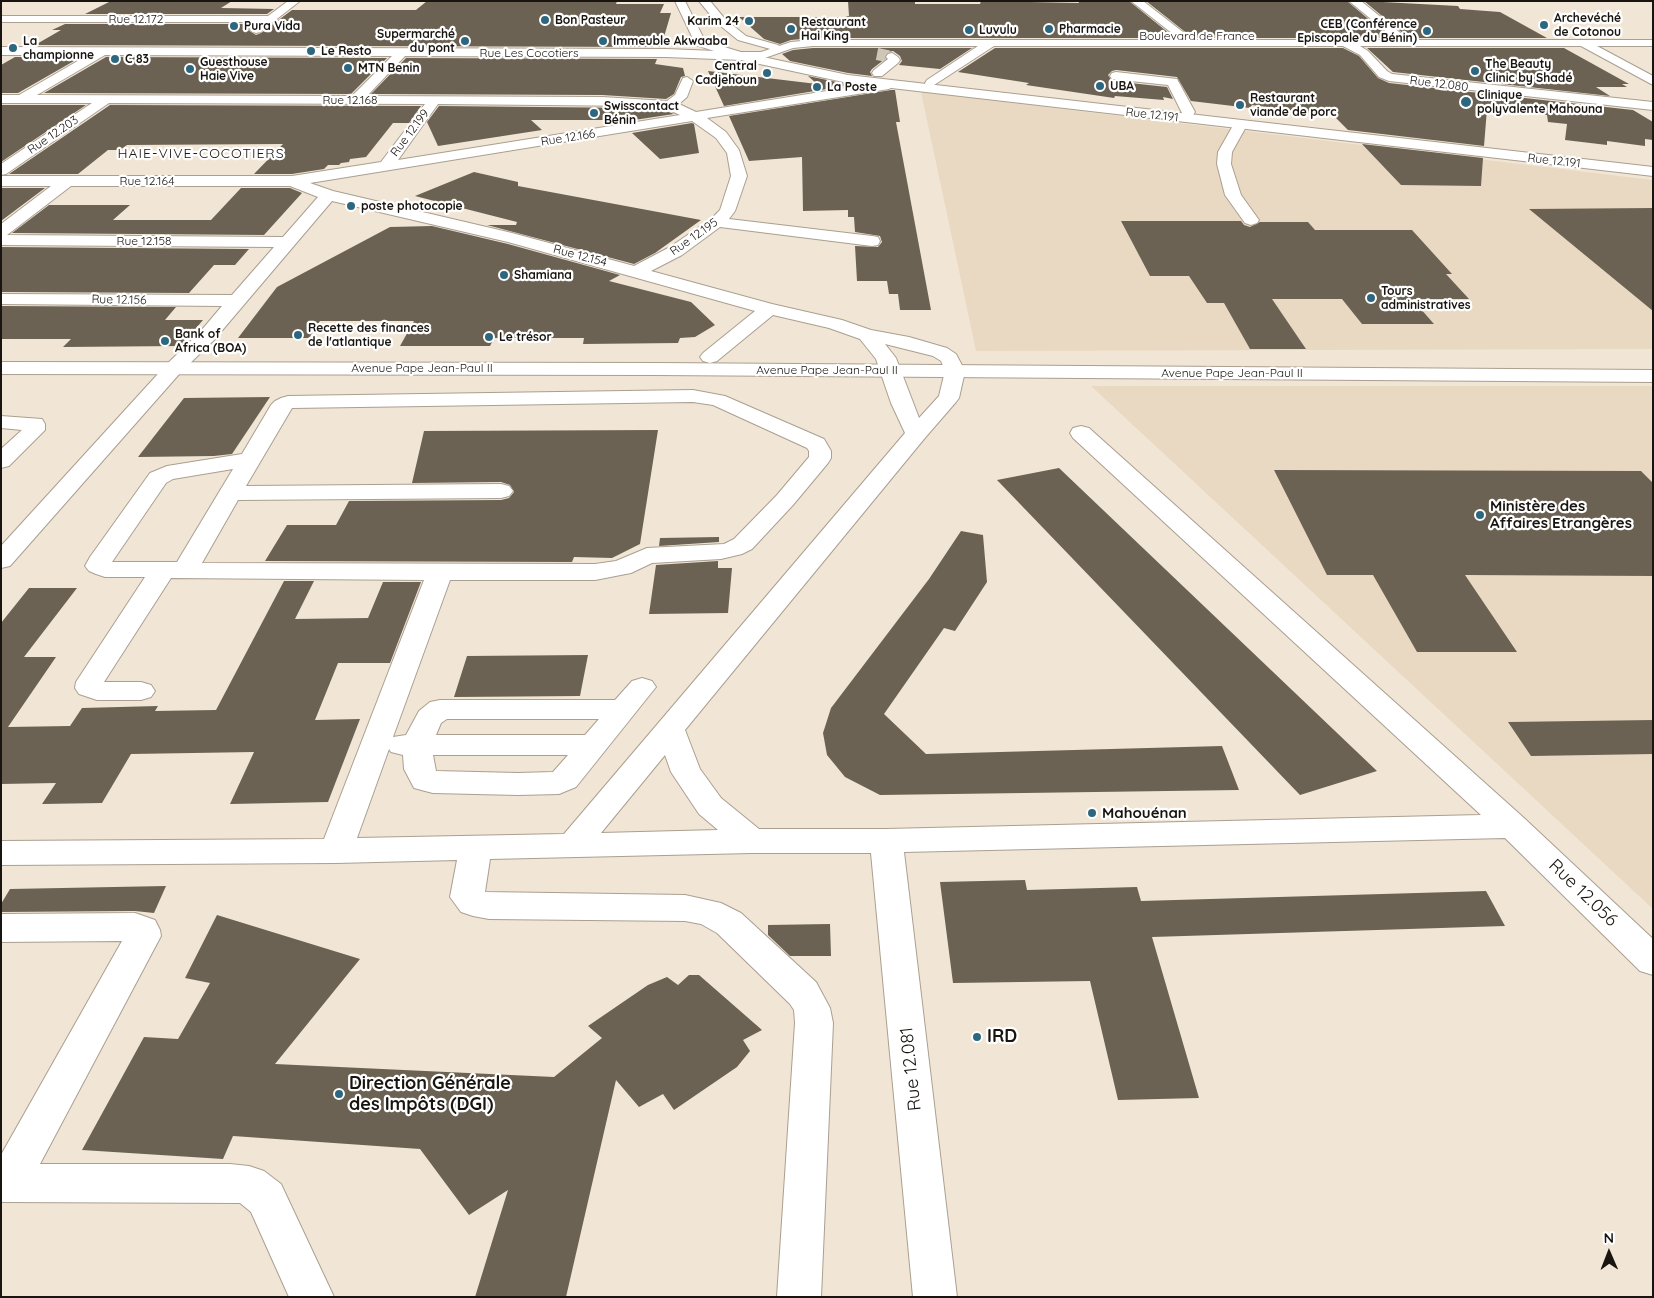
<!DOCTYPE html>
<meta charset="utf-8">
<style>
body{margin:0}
#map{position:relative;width:1654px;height:1298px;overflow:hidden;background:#f1e6d5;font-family:Quicksand,sans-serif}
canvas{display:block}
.frame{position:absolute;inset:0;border:2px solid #18140f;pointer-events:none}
.north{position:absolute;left:1584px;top:1228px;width:50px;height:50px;-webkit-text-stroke:4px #fff;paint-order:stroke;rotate:359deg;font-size:14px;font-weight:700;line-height:20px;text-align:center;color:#18140f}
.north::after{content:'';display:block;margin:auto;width:18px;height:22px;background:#18140f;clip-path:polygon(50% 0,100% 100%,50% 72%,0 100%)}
</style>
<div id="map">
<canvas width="1654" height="1298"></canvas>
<div class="frame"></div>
<div class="north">N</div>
</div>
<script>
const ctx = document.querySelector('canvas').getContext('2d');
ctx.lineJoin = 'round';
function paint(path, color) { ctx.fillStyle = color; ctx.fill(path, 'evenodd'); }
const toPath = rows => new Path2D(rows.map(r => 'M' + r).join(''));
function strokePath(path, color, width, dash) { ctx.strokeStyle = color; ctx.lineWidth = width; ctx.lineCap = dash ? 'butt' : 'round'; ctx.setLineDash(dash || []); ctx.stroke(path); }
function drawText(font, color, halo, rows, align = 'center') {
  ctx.font = font + ' Quicksand,sans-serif'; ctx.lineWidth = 4.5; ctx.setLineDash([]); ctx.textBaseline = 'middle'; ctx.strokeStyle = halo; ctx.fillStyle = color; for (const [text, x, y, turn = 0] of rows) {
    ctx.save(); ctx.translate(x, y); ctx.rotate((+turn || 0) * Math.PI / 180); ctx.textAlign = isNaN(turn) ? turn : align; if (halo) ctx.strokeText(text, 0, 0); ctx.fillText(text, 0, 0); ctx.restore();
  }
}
const built = toPath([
 [921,92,1653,180,1653,349,976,351],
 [1091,386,1653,386,1653,909]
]);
const building = toPath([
 [111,1,232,1,221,8,274,9,267,14,85,14],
 [427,1,617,1,616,4,664,4,660,13,671,13,661,47,35,45,61,30,52,30,65,24,254,24,248,30,256,35,261,33,292,10,416,10],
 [848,1,915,1,915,4,980,4,981,1,1079,3,1078,1,1129,1,1175,38,813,38,791,40,780,44,764,39,739,17,845,17,849,16],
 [1146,1,1347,1,1391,38,1347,38,1342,36,1336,38,1189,38,1189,35],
 [1364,1,1458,6,1460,9,1500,12,1547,38,1404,38,1405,35],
 [813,48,972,48,940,69,899,65,902,61,900,56,893,51,888,52,884,56,885,59,872,69,870,72,872,76,848,73,790,61,782,54,793,50],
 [995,48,1343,48,1359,56,1378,78,1389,83,1633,110,1653,122,1653,140,1645,139,1645,146,1607,141,1607,145,1565,140,1567,124,1548,122,1547,115,1487,109,1484,146,1348,130,1334,116,1252,105,1250,108,1191,101,1177,77,1116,70,1112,71,1108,75,1112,81,1167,87,1173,99,1163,97,1164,100,1115,96,1114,98,1026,85,1029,83,958,72],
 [1367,48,1564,48,1629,84,1622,84,1627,87,1596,87,1610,96,1393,72],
 [15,57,81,57,18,93,1,93,1,65],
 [106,57,387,58,351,94,44,93],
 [406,58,657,59,655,64,683,68,685,76,681,77,674,94,666,99,602,95,371,94],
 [708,71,817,84,808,76,851,85,724,106],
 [891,90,895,90,900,122,896,122,931,310,900,310,898,294,889,294,887,281,857,281,855,246,878,247,882,242,880,236,855,232,854,217,848,217,848,210,803,211,802,157,749,161,729,116],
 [1,105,86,105,1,162],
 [110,105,421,106,409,123,393,123,366,157,350,159,349,162,341,163,339,165,328,165,324,169,292,174,254,174,283,144,127,145,120,150,108,150,78,174,9,174],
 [439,106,643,108,666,111,674,114,621,122,619,120,531,120,542,130,438,146,427,122],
 [692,123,694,124,699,153,660,159,632,133],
 [1362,144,1483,158,1481,186,1401,185],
 [474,172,518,182,518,186,701,220,655,253,634,264,487,225,516,225,517,222,415,196],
 [1,188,45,188,1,221],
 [241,188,290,188,302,193,264,235,12,233,49,205,130,205,113,220,211,220],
 [1653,208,1653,311,1529,209],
 [1121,221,1241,221,1244,225,1250,227,1260,222,1308,222,1315,230,1412,230,1452,274,1446,274,1469,299,1412,299,1434,324,1362,324,1342,299,1272,299,1306,349,1250,349,1224,303,1207,303,1189,276,1150,276],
 [432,226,508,244,620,275,609,281,691,302,715,325,695,337,680,338,678,343,583,344,584,338,494,338,490,346,400,346,414,321,320,321,309,338,238,338,277,287,390,227],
 [1,247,249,249,235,265,214,265,189,293,1,292],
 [1,306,176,307,165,320,203,320,181,346,63,347,71,339,1,339],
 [270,397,232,454,214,456,138,457,184,398],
 [658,430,640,544,612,558,574,557,572,562,265,561,287,525,336,525,349,501,501,500,509,498,514,492,510,485,501,482,412,483,424,431],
 [1059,468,1377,771,1300,795,997,480],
 [1274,470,1641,471,1653,483,1653,576,1465,575,1517,652,1417,652,1373,575,1327,575],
 [961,531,983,535,987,582,955,631,944,628,884,714,926,754,1222,746,1239,790,880,795,845,777,827,755,823,733,831,708,929,579],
 [719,537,719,542,659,546,660,538],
 [718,561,718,568,732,568,728,613,649,614,656,565],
 [284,581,314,581,295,619,368,618,383,582,421,582,390,663,338,663,315,720,360,719,328,802,230,804,254,752,131,754,102,803,42,804,56,783,1,784,1,623,29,588,77,588,24,657,56,657,8,727,70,726,82,708,158,706,155,711,216,710],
 [588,655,580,696,454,697,467,656],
 [1653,720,1653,754,1531,756,1508,722],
 [1025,880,1027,890,1137,887,1141,901,1486,891,1505,926,1152,937,1199,1098,1118,1100,1090,981,953,983,940,882],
 [166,886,154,913,135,911,1,912,1,904,10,889],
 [217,915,360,959,275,1064,554,1077,602,1038,588,1026,648,985,667,977,678,985,689,975,699,975,762,1030,743,1040,750,1051,737,1067,674,1110,663,1094,639,1107,616,1080,566,1297,475,1297,508,1190,469,1215,420,1149,233,1136,223,1159,82,1150,144,1037,178,1039,210,983,185,978],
 [830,924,831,956,790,956,768,935,768,925]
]);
const minorTunnel = toPath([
 [877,54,892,57]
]);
const minor = toPath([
 [288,1,300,1,260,32,256,33,250,30,259,22,1,22,1,16,268,16,288,1],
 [1131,1,1143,1,1188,36,1186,38,1178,38,1131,1],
 [1349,1,1361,1,1404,36,1398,39,1394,38,1349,1],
 [1341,38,1347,40,1653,40,1653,46,1597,46,1653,76,1653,85,1581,46,1360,46,1368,51,1387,71,1392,74,1653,102,1653,110,1389,81,1379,77,1360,55,1343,46,994,46,931,87,927,86,925,83,927,80,978,46,813,46,793,48,762,59,741,60,666,57,405,56,367,96,602,97,667,101,675,95,683,78,687,77,693,81,687,97,679,104,696,112,889,81,895,85,889,89,707,118,726,132,739,150,747,176,735,211,729,219,872,236,878,237,880,241,878,245,872,246,720,227,682,255,651,271,772,304,842,320,871,330,909,337,947,348,956,354,965,371,959,398,956,402,924,439,685,730,700,769,721,798,759,829,886,829,1481,815,1073,438,1070,433,1073,428,1081,426,1089,428,1524,818,1653,939,1653,975,1640,971,1505,838,904,852,957,1297,913,1297,871,853,752,853,490,859,485,892,685,895,721,903,741,913,816,982,830,1008,833,1023,821,1297,777,1297,795,1023,794,1010,790,1004,717,933,701,924,685,921,489,919,473,916,461,912,450,897,457,860,336,863,1,865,1,841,324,839,424,580,171,578,104,682,141,682,151,685,155,691,151,697,141,700,97,700,79,694,75,688,76,682,145,577,105,577,96,574,89,571,85,566,90,557,150,473,167,466,242,454,271,405,275,401,281,398,288,396,693,390,725,396,824,439,831,451,831,458,828,463,793,505,752,549,742,554,721,559,652,563,631,573,595,580,450,580,393,737,406,735,419,711,430,702,440,700,615,700,632,681,642,678,652,681,656,687,576,787,559,794,518,795,433,793,425,791,414,788,404,769,403,755,391,752,389,749,357,838,564,834,905,433,891,403,876,359,860,339,829,328,773,315,717,361,710,363,703,361,700,357,703,353,755,311,508,242,332,201,214,340,181,372,10,566,1,568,1,546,167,364,200,332,222,306,1,304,1,294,232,295,274,247,1,245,1,224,51,186,1,186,1,176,292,176,381,162,425,104,109,103,6,174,1,175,1,164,92,103,1,103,1,95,19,95,88,55,1,55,1,47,666,49,741,52,761,52,791,42,813,40,1336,40,1341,38],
 [105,55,392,56,352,96,37,95,105,55],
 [438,104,643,106,667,109,680,115,398,160,438,104],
 [692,121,716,138,727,153,731,176,720,210,711,219,670,247,634,266,512,233,333,191,310,183,692,121],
 [71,186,290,186,318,197,283,237,7,235,71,186],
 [885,344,933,356,941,361,945,371,939,396,919,418,896,358,885,344],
 [693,402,713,405,807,448,809,451,809,457,777,495,734,539,724,544,647,548,616,561,595,564,202,563,238,500,501,498,509,496,513,491,509,486,501,484,246,486,292,408,693,402],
 [233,469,177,562,112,562,166,483,173,479,233,469],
 [447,719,599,719,585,735,436,735,441,723,447,719],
 [433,755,568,755,553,772,518,773,436,771,433,755],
 [665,755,671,772,699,814,718,830,601,833,665,755],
 [892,53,898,57,900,60,898,63,882,76,874,76,872,73,874,70,888,59,886,57,888,54,892,53],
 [1116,72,1177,79,1195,112,1193,115,1183,115,1168,85,1112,79,1110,76,1112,73,1116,72],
 [1240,121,1247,125,1232,152,1231,164,1241,195,1259,220,1257,223,1251,225,1245,223,1225,195,1217,164,1218,152,1235,122,1240,121],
 [1,416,42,419,45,424,45,430,9,466,1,468,1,449,22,430,1,428,1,416],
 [135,913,155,920,160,930,161,936,40,1164,230,1164,249,1166,264,1171,281,1184,334,1297,289,1297,251,1212,240,1203,1,1202,1,1155,122,941,1,942,1,914,135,913]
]);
const major = toPath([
 [675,1,685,1,705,41,744,53,848,75,1653,167,1653,176,848,83,741,60,696,45,675,1],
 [699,1,710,1,725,19,746,36,778,45,780,47,774,50,738,40,717,23,699,1],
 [1,362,657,363,1653,370,1653,382,657,375,1,374,1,362]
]);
const markers = [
 [545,20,5,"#2c677f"],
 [749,21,5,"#2c677f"],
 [1544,25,5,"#2c677f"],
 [234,26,5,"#2c677f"],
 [791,29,5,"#2c677f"],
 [1049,29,5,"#2c677f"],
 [969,30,5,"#2c677f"],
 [1427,31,5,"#2c677f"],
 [465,41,5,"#2c677f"],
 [603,41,5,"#2c677f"],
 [13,48,5,"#2c677f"],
 [311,51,5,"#2c677f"],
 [115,59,5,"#2c677f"],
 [348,68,5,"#2c677f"],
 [190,69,5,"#2c677f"],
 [1475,71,5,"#2c677f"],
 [767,73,5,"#2c677f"],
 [1100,86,5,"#2c677f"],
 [817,87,5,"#2c677f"],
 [1466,102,6,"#2c677f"],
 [1240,105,5,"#2c677f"],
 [594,113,5,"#2c677f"],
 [351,206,5,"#2c677f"],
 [504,275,5,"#2c677f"],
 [1371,298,5,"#2c677f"],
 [298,335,5,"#2c677f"],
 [489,337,5,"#2c677f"],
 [165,341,5,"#2c677f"],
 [1480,515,5,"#2c677f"],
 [1092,813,5,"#2c677f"],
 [977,1037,5,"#2c677f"],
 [339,1094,5,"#2c677f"]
];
const farPoinames = [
 ["Archevéché",1554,18],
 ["de Cotonou",1554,32],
 ["Bon Pasteur",555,20],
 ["Karim 24",739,21,"right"],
 ["Restaurant",801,22],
 ["Hai King",801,36],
 ["CEB (Conférence",1417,24,"right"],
 ["Episcopale du Bénin)",1417,38,"right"],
 ["Pura Vida",244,26],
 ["Pharmacie",1059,29],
 ["Luvulu",979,30],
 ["Supermarché",455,34,"right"],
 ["du pont",455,48,"right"],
 ["La",23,41],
 ["championne",23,55],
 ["Immeuble Akwaaba",613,41],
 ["Le Resto",321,51],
 ["C 83",125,59],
 ["Guesthouse",200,62],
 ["Haie Vive",200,76],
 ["The Beauty",1485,64],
 ["Clinic by Shadé",1485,78],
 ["Central",757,66,"right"],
 ["Cadjehoun",757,80,"right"],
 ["MTN Benin",358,68],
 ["UBA",1110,86],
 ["La Poste",827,87],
 ["Clinique",1477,95],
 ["polyvalente Mahouna",1477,109],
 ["Restaurant",1250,98],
 ["viande de porc",1250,112],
 ["Swisscontact",604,106],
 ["Bénin",604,120],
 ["poste photocopie",361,206],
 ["Shamiana",514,275],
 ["Tours",1381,291],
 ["administratives",1381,305],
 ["Recette des finances",308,328],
 ["de l'atlantique",308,342],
 ["Bank of",175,334],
 ["Africa (BOA)",175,348],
 ["Le trésor",499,337]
];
const farStreetnames = [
 ["Rue 12.172",136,19],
 ["Boulevard de France",1197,36],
 ["Rue Les Cocotiers",529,53],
 ["Rue 12.080",1439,84,7],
 ["Rue 12.168",350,100],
 ["Rue 12.191",1152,115,6],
 ["Rue 12.199",410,133,-53],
 ["Rue 12.203",53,135,-34],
 ["Rue 12.166",568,138,-9],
 ["Rue 12.191",1554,161,6],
 ["Rue 12.164",147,181],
 ["Rue 12.195",694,237,-35],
 ["Rue 12.158",144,241],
 ["Rue 12.154",580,256,15],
 ["Rue 12.156",119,300,1],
 ["Avenue Pape Jean-Paul II",422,368],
 ["Avenue Pape Jean-Paul II",827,370],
 ["Avenue Pape Jean-Paul II",1232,373]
];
const farNeighbourhoodnames = [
 ["HAIE-VIVE-COCOTIERS",201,154]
];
const poiNames = [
 ["Ministère des",1490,506],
 ["Affaires Etrangères",1490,523],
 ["Mahouénan",1102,813]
];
const nearStreetnames = [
 ["Rue 12.056",1583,893,44],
 ["Rue 12.081",911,1069,-96]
];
const nearPoinames = [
 ["IRD",987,1037],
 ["Direction Générale",349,1084],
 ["des Impôts (DGI)",349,1105]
];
paint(built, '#e9d9c2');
paint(building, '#6b6253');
strokePath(minorTunnel, '#d0c6b7', 12, [12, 5.5]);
strokePath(minor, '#aa9f90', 2);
strokePath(major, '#aa9f90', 2);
paint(minor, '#fff');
paint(major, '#fff');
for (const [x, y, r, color] of markers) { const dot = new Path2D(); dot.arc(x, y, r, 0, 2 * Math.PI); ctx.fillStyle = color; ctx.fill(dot); strokePath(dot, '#fff', 2); }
drawText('bold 12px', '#18140f', '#fff', farPoinames, 'left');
drawText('12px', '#18140f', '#fff', farStreetnames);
ctx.letterSpacing = '1px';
drawText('14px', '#18140f', '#fff', farNeighbourhoodnames);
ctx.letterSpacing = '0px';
drawText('bold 15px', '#18140f', '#fff', poiNames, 'left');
drawText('18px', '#18140f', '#fff', nearStreetnames);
drawText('bold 18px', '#18140f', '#fff', nearPoinames, 'left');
</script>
